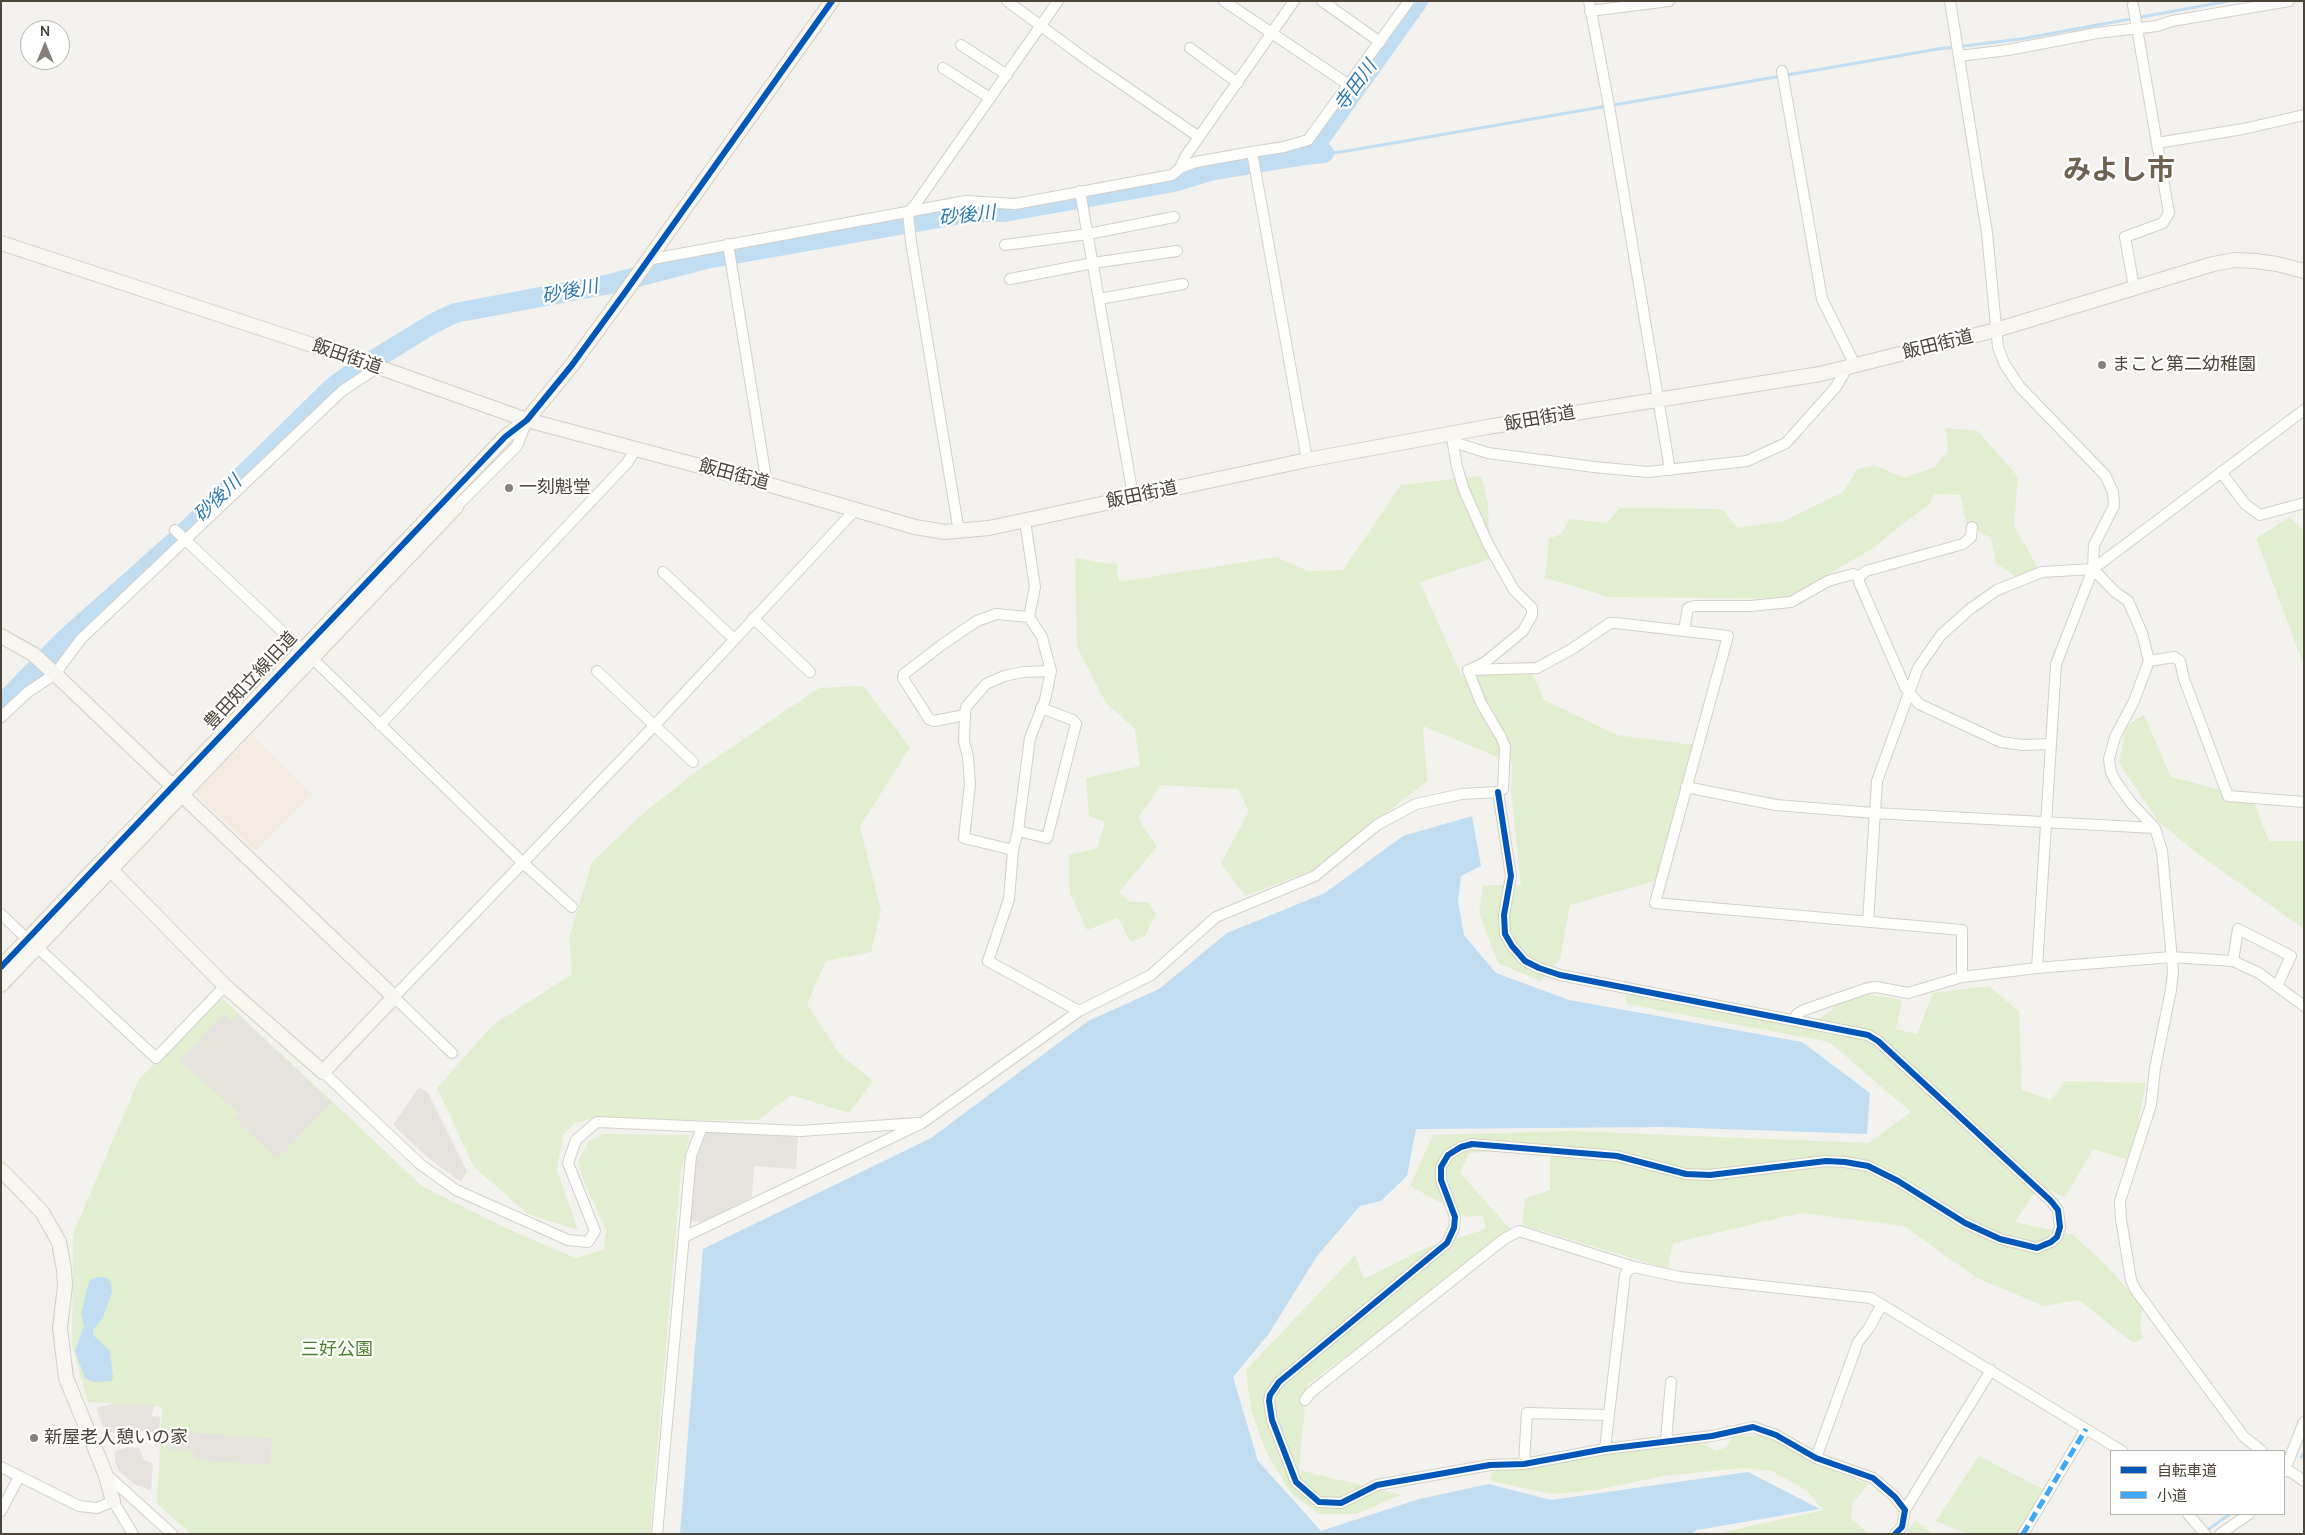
<!DOCTYPE html>
<meta charset="utf-8">
<style>
body{margin:0}
#map{position:relative;width:2305px;height:1535px;overflow:hidden;background:#f4f2ee;font-family:Manrope,"Noto Sans JP",sans-serif}
canvas{display:block}
.frame{position:absolute;inset:0;border:2px solid #4b4439;pointer-events:none}
.legend{position:absolute;left:2110px;top:1450px;width:175px;height:65px;box-sizing:border-box;background:#fff;border:1px solid #b7b4b0;margin:0;padding:6px 9px;list-style:none;font-size:15px;color:#4b4439}
.legend li{display:flex;align-items:center;gap:10px;height:25px}
.legend b{width:25px;border:1px solid #b7b4b0}
.north{position:absolute;left:20px;top:20px;width:50px;height:50px;box-sizing:border-box;background:#fff;border:1px solid #b7b4b0;border-radius:50%;rotate:0deg;font-size:14px;font-weight:700;line-height:20px;text-align:center;color:#4b4439}
.north::after{content:'';display:block;margin:auto;width:18px;height:22px;background:#868178;clip-path:polygon(50% 0,100% 100%,50% 72%,0 100%)}
</style>
<div id="map">
<canvas width="2305" height="1535"></canvas>
<div class="frame"></div>
<ul class="legend">
<li><b style="height:6px;background:#0057b8"></b>自転車道</li>
<li><b style="height:6px;background:#3fa9f5"></b>小道</li>
</ul>
<div class="north">N</div>
</div>
<script>
const ctx = document.querySelector('canvas').getContext('2d');
ctx.lineJoin = 'round';
function paint(path, color) { ctx.fillStyle = color; ctx.fill(path, 'evenodd'); }
const toPath = rows => new Path2D(rows.map(r => 'M' + r).join(''));
function strokePath(path, color, width, dash) { ctx.strokeStyle = color; ctx.lineWidth = width; ctx.lineCap = dash ? 'butt' : 'round'; ctx.setLineDash(dash || []); ctx.stroke(path); }
function drawText(font, color, halo, rows, align = 'center') {
  ctx.font = font + ' Manrope,"Noto Sans JP",sans-serif'; ctx.lineWidth = 4.5; ctx.setLineDash([]); ctx.textBaseline = 'middle'; ctx.strokeStyle = halo; ctx.fillStyle = color; for (const [text, x, y, turn = 0] of rows) {
    ctx.save(); ctx.translate(x, y); ctx.rotate((+turn || 0) * Math.PI / 180); ctx.textAlign = isNaN(turn) ? turn : align; if (halo) ctx.strokeText(text, 0, 0); ctx.fillText(text, 0, 0); ctx.restore();
  }
}
const commercial = toPath([
 [252,735,312,794,256,851,195,793]
]);
const green = toPath([
 [1946,428,1978,431,2018,477,2014,526,2038,568,2016,577,1996,563,1991,538,1967,525,1960,495,1935,494,1929,504,1870,550,1786,599,1609,597,1545,578,1549,539,1561,534,1570,519,1607,523,1620,508,1722,509,1738,528,1784,521,1843,492,1858,469,1874,465,1904,478,1935,467,1948,450],
 [1481,476,1488,503,1490,559,1420,582,1461,675,1533,674,1544,700,1617,735,1694,745,1657,880,1570,905,1560,959,1540,981,1498,963,1479,913,1483,885,1521,885,1511,791,1512,763,1423,726,1427,781,1314,870,1245,896,1221,863,1249,811,1238,789,1161,785,1138,818,1157,847,1119,892,1130,902,1148,902,1156,914,1145,936,1131,942,1118,918,1087,930,1070,893,1069,855,1097,848,1105,822,1089,816,1086,778,1140,766,1135,729,1106,703,1077,647,1075,558,1117,565,1119,582,1276,557,1308,571,1343,570,1401,485],
 [2290,517,2304,531,2304,666,2256,538],
 [863,686,910,747,860,827,881,911,871,952,826,961,807,1004,838,1052,873,1081,849,1113,791,1095,758,1120,683,1121,595,1118,575,1123,563,1135,557,1170,578,1230,528,1214,474,1167,437,1088,493,1025,572,974,569,938,592,862,646,811,701,768,819,688],
 [2144,715,2171,777,2252,798,2269,841,2304,841,2304,929,2194,851,2158,821,2119,763,2126,726],
 [1989,986,2019,1012,2022,1090,2051,1100,2065,1081,2146,1083,2131,1161,2093,1149,2065,1197,2039,1186,2015,1222,2073,1235,2105,1264,2143,1307,2140,1327,2143,1338,2133,1343,2079,1300,2044,1306,1977,1278,1904,1226,1801,1213,1673,1243,1668,1269,1522,1225,1525,1199,1550,1190,1550,1148,1469,1153,1460,1173,1513,1232,1307,1385,1299,1470,1401,1495,1356,1514,1319,1514,1291,1493,1266,1452,1251,1410,1246,1370,1355,1255,1364,1279,1425,1248,1486,1229,1483,1215,1467,1217,1410,1186,1433,1135,1572,1131,1868,1143,1911,1112,1829,1042,1627,1004,1625,993,1808,1027,1832,1010,1845,990,1902,1000,1896,1029,1917,1034,1933,993],
 [222,998,423,1187,501,1226,576,1258,604,1249,606,1230,582,1177,578,1161,589,1141,603,1134,690,1135,681,1172,650,1534,191,1534,157,1504,162,1407,88,1402,72,1345,73,1234,139,1079],
 [1763,1435,1813,1462,1868,1484,1852,1504,1851,1518,1869,1534,1715,1534,1823,1510,1806,1490,1772,1471,1744,1468,1663,1476,1596,1490,1552,1494,1490,1481,1492,1472,1606,1454,1698,1442,1717,1451,1726,1447,1732,1437],
 [1979,1456,2048,1492,2023,1534,1967,1534,1936,1521],
 [1915,1520,1933,1534,1906,1534]
]);
const parking = toPath([
 [224,1014,231,1021,237,1014,331,1103,277,1159,234,1118,239,1113,179,1061],
 [419,1087,428,1093,467,1171,461,1182,427,1157,393,1125],
 [707,1131,798,1137,796,1169,754,1166,752,1197,702,1222,690,1221,695,1163],
 [117,1403,154,1404,152,1416,160,1417,159,1433,124,1429,106,1434,96,1408],
 [171,1431,272,1438,270,1465,194,1460,195,1452,169,1450],
 [130,1447,139,1448,144,1460,153,1464,151,1491,134,1484,119,1471,115,1461,115,1451]
]);
const water = toPath([
 [1472,816,1481,866,1461,876,1458,901,1464,935,1496,973,1569,1000,1802,1042,1870,1093,1867,1134,1664,1127,1416,1129,1407,1176,1381,1201,1360,1206,1317,1256,1268,1335,1233,1377,1258,1461,1321,1531,1419,1499,1489,1484,1551,1500,1748,1472,1820,1509,1697,1530,1691,1534,680,1534,703,1249,931,1138,1088,1021,1159,989,1227,933,1325,893,1403,836],
 [99,1277,107,1278,111,1283,112,1292,103,1317,93,1330,93,1335,110,1351,113,1378,111,1381,93,1382,85,1378,75,1351,84,1326,81,1314,88,1285,91,1279]
]);
const stream = toPath([
 [1324,153,1341,152,1938,49,2021,39,2229,1],
 [2301,1457,2304,1453],
 [2206,1531,2230,1514]
]);
const river = toPath([
 [1324,153,1305,155,1314,147,1418,1],
 [1,705,64,640,181,536,333,387,352,373,434,323,455,313,610,284,706,259,973,212,1004,212,1174,182,1210,171,1305,155]
]);
const street = toPath([
 [1007,1,1090,62,1199,137],
 [1224,1,1349,85],
 [1294,1,1185,157,1180,168,1196,162,1252,152,1307,460],
 [1322,1,1380,42],
 [1589,1,1608,100,1670,470],
 [1950,1,1987,233,1998,347,2004,363,2019,386,2105,475,2113,492,2114,506,2094,545,2093,569,2056,664,2037,968],
 [2133,5,2169,213,2163,223,2125,237,2134,287],
 [1590,11,1669,1],
 [961,45,1007,75],
 [1190,48,1238,83],
 [1959,56,2008,50,2097,33,2157,26,2172,21,2289,1],
 [943,68,990,98],
 [1782,71,1822,299,1852,359,1853,367],
 [2157,143,2243,129,2304,115],
 [1252,152,1284,147,1308,140,1409,1],
 [1080,191,1133,496],
 [728,244,767,484],
 [1005,245,1088,234,1174,217],
 [647,260,966,201,1015,204,1172,175,1180,168],
 [1010,279,1093,263,1177,251],
 [1099,299,1183,284],
 [1452,438,1457,467,1464,490,1488,544,1514,590,1532,608,1532,615,1523,631,1484,663,1471,669],
 [1453,442,1488,453,1594,467,1648,472,1747,461,1786,443,1836,387,1847,368],
 [2221,472,2245,504,2260,515,2304,503],
 [456,507,517,446,527,420],
 [1025,521,1035,587,1029,617],
 [175,530,301,649],
 [959,532,911,242,908,212,915,205,1058,1],
 [2093,569,2115,592,2128,601,2142,633,2149,661,2134,701,2115,737,2109,759,2111,772,2116,782,2132,804,2155,828,2162,851,2173,971,2171,990,2155,1068,2151,1105,2120,1201,2121,1219,2131,1280,2135,1289,2159,1322,2244,1437,2262,1451],
 [663,572,734,639],
 [1859,577,1866,571,1963,544,1971,537,1972,527],
 [753,618,810,672],
 [1684,630,1688,608,1695,606,1750,606,1791,602,1828,581,1853,574,1859,577,1859,582,1905,687,1919,704,2001,742,2023,745,2050,744],
 [313,659,522,862,572,907],
 [2149,661,2174,657,2180,661,2184,679,2228,796,2304,802],
 [1468,670,1537,668,1572,649,1610,623,1616,623,1728,636,1655,903,1962,930,1962,977],
 [597,671,693,762],
 [1051,671,1023,672,1004,676,986,684,966,707,965,715,934,721,929,719,903,678,904,674,943,644,977,621,996,614,1029,617,1042,637,1051,671,1045,700,1030,738,1018,831,1013,850,1009,899,988,961,1079,1011],
 [965,715,964,741,968,757,970,784,964,838,1013,850],
 [1,717,28,692,55,674,81,639,342,391,378,367],
 [380,725,627,463,636,449],
 [1686,787,1776,805,1874,813,2155,828],
 [1498,792,1511,876,1504,915,1505,934,1512,946,1525,961,1539,968,1560,975,1868,1035,1878,1041,2051,1201,2058,1210,2060,1227,2057,1237,2051,1242,2037,1248,2000,1239,1965,1223,1898,1181,1868,1166,1845,1162,1826,1161,1710,1175,1686,1174,1617,1156,1472,1144,1461,1147,1448,1155,1441,1167,1441,1180,1455,1217,1454,1228,1447,1243,1279,1382,1270,1395,1269,1401,1272,1420,1296,1482,1319,1502,1341,1503,1377,1485,1490,1465,1524,1464,1605,1449,1712,1436,1753,1427,1776,1435,1816,1458,1873,1478,1895,1497,1905,1510,1902,1527,1895,1534],
 [1018,831,1047,838,1076,724,1073,720,1041,708],
 [1,914,27,939],
 [1868,922,1877,781,1918,668,1941,635,1970,609,1997,590,2042,572,2093,569,2304,410],
 [37,947,156,1058,225,986],
 [2233,961,2238,929,2291,956,2277,986],
 [1794,1020,1797,1014,1804,1010,1868,988,1876,987,1908,993,1962,977,2037,968,2171,957,2233,961,2259,973,2304,1006],
 [452,1053,394,997,654,726,855,510],
 [323,1072,420,1164,456,1190,568,1240,588,1242,595,1231,568,1163,576,1140,597,1122,800,1131,919,1123],
 [684,1237,922,1123,1079,1011,1151,975,1216,917,1315,876,1377,825,1416,804,1462,794,1498,792,1503,789,1505,747,1501,737,1481,703,1468,670],
 [1305,1400,1310,1393,1504,1239,1519,1231,1634,1267,1680,1277,1871,1298,2122,1451],
 [1666,1441,1671,1382],
 [1605,1449,1625,1275,1628,1270,1634,1267],
 [1816,1458,1858,1342,1869,1328,1881,1306],
 [1524,1464,1527,1413,1608,1415],
 [1,1467,79,1506,97,1508,113,1501,133,1534],
 [2284,1467,2304,1481],
 [2284,1472,2304,1422],
 [106,1474,172,1534],
 [1905,1510,1991,1370],
 [1,1511,19,1477],
 [2188,1514,2205,1534],
 [657,1534,691,1156,702,1127],
 [2023,1534,2086,1429],
 [2220,1534,2249,1514]
]);
const secondary = toPath([
 [1,243,364,362,527,420,767,484,915,527,945,532,989,528,1307,460,1487,427,1820,374,1996,330,2213,264,2235,260,2256,261,2277,264,2304,271],
 [1,636,33,654,55,674,394,997,323,1072,225,986,111,870],
 [1,967,505,437,527,420,572,365,626,291,832,1],
 [1,985,456,507],
 [1,1170,42,1212,59,1242,64,1270,65,1286,60,1328,66,1378,105,1473,113,1501]
]);
const quiet = toPath([
 [2023,1534,2086,1429]
]);
const cycleway = toPath([
 [1498,792,1511,876,1504,915,1505,934,1512,946,1525,961,1539,968,1560,975,1868,1035,1878,1041,2051,1201,2058,1210,2060,1227,2057,1237,2051,1242,2037,1248,2000,1239,1965,1223,1898,1181,1868,1166,1845,1162,1826,1161,1710,1175,1686,1174,1617,1156,1472,1144,1461,1147,1448,1155,1441,1167,1441,1180,1455,1217,1454,1228,1447,1243,1279,1382,1270,1395,1269,1401,1272,1420,1296,1482,1319,1502,1341,1503,1377,1485,1490,1465,1524,1464,1605,1449,1712,1436,1753,1427,1776,1435,1816,1458,1873,1478,1895,1497,1905,1510,1902,1527,1895,1534],
 [1,967,505,437,527,420,572,365,626,291,832,1]
]);
const markers = [
 [2102,365,5,"#868178"],
 [509,488,5,"#868178"],
 [34,1438,5,"#868178"]
];
const streetNames = [
 ["飯田街道",1938,345,-14],
 ["飯田街道",347,357,19],
 ["飯田街道",1540,419,-10],
 ["飯田街道",734,475,15],
 ["飯田街道",1142,495,-12],
 ["豊田知立線旧道",251,681,-47]
];
const poiNames = [
 ["まこと第二幼稚園",2112,365],
 ["一刻魁堂",519,488],
 ["新屋老人憩いの家",44,1438]
];
const parkNames = [
 ["三好公園",337,1350]
];
const waterNames = [
 ["寺田川",1356,86,-54],
 ["砂後川",967,216,-6],
 ["砂後川",570,292,-11],
 ["砂後川",218,499,-44]
];
const townNames = [
 ["みよし市",2119,171]
];
paint(commercial, '#f3ebdf');
paint(green, '#e1eecf');
paint(parking, '#e6e3df');
paint(water, '#c0ddf1');
strokePath(stream, '#c0ddf1', 3);
strokePath(river, '#c0ddf1', 20);
strokePath(street, '#d2d0cb', 12);
strokePath(secondary, '#d3cfc5', 16);
strokePath(street, '#fdfdfc', 10);
strokePath(secondary, '#f7f6f1', 14);
strokePath(quiet, '#3fa9f5', 5, [10, 5]);
strokePath(cycleway, '#0057b8', 6);
for (const [x, y, r, color] of markers) { const dot = new Path2D(); dot.arc(x, y, r, 0, 2 * Math.PI); ctx.fillStyle = color; ctx.fill(dot); strokePath(dot, '#fff', 2); }
drawText('18px', '#4b4439', '#fff', streetNames);
drawText('18px', '#4b4439', '#fff', poiNames, 'left');
drawText('18px', '#4a7f2a', '#fff', parkNames);
drawText('italic 19px', '#2e7ab2', '#fff', waterNames);
drawText('bold 28px', '#6e6250', '#fff', townNames);
</script>
